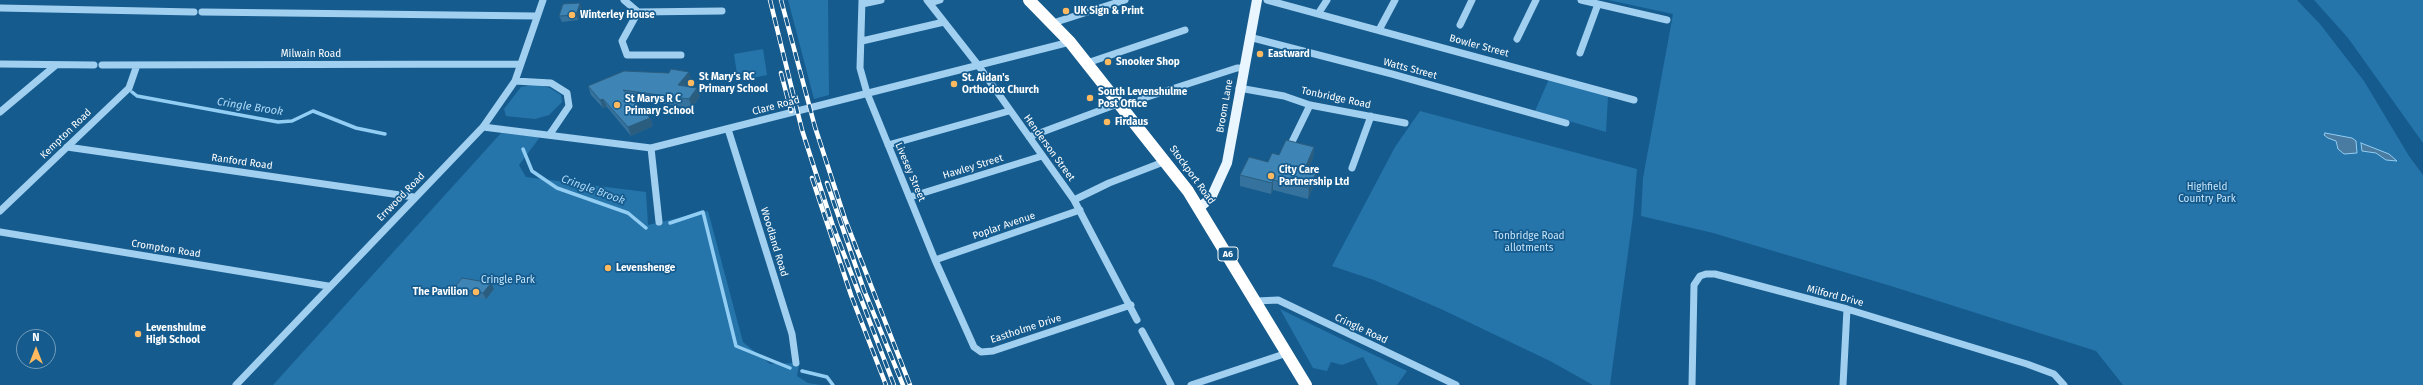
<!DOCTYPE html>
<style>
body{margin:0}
#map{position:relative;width:2423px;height:385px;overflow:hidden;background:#155b8e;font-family:"Fira Sans",sans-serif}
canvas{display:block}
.north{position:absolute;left:16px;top:329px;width:40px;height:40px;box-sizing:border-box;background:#155b8e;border:1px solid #739dbb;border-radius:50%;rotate:0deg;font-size:11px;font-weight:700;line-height:16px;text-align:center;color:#fff}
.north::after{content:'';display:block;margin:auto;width:14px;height:18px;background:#ffba5f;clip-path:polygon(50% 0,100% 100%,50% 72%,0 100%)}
</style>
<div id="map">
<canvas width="2423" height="385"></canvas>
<div class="north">N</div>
</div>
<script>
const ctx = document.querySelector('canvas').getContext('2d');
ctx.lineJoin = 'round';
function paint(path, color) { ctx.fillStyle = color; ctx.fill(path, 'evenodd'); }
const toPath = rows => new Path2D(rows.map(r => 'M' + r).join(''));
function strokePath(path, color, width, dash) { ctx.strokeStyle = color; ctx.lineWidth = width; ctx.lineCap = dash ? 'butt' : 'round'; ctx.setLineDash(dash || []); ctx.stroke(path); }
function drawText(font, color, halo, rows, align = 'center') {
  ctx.font = font + ' "Fira Sans",sans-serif'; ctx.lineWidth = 3.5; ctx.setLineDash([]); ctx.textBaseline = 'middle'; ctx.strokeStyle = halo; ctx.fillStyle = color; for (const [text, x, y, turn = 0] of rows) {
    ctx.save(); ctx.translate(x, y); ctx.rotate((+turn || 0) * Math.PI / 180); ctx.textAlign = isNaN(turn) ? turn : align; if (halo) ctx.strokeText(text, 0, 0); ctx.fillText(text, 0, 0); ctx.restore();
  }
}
const green = toPath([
 [788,0,828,0,829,95,814,99],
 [1608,0,2297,0,2320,24,2364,81,2409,156,2423,175,2423,385,2123,385,2096,351,1891,286,1713,233,1641,216,1643,178,1673,14],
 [2314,0,2423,0,2423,143,2348,38],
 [763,49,767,75,738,81,734,54],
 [1549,79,1608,96,1606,132,1535,111],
 [535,84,550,88,561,95,562,102,549,115,535,119,506,116,504,109,521,87],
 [1420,111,1637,169,1633,216,1610,385,1593,385,1550,361,1443,310,1374,280,1332,266,1395,147],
 [501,133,540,137,519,165,526,177,646,192,648,225,708,211,743,342,770,364,796,363,799,365,797,376,808,383,821,385,273,385],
 [1280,309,1407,371,1397,385,1378,385,1363,357,1342,365,1331,362,1327,371,1313,368]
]);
const water = toPath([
 [2325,133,2352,138,2356,141,2357,153,2344,154,2338,149,2336,141,2328,138,2324,135,2325,133],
 [2361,143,2389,154,2397,161,2386,160,2376,153,2362,151,2361,143]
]);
const stream = toPath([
 [132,92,137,96,278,122,292,121,313,111,356,128,385,134],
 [523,149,532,171,557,188,628,213,646,228],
 [670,223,703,212,736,346,790,368],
 [802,371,827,377,833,385]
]);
const minor = toPath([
 [624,0,638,12,722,11],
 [862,0,860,68,867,93,935,260,974,347,981,352,993,351,1131,305],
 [927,0,978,65,1074,200,1137,320],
 [1267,0,1634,100],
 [1581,0,1667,20],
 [930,3,940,0],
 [862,4,881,0],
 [0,8,194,12],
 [202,12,536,16],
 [638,12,622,41,627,55,681,55],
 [1318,14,1327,0],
 [1053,23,1125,0],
 [1460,25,1472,0],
 [1379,30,1395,0],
 [1249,37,1392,74,1566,123],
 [1517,39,1536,0],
 [862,41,944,22],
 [1580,53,1598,4],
 [1087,63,1185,30],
 [0,64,94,65],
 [102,65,520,64],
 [515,81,551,83,567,93,569,106,550,134],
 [1239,88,1284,96,1310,105,1405,123],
 [1141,99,1237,68,1243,68],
 [0,112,56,65],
 [483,127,651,148,1070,42],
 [728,129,792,334,796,363],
 [1029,137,1120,103],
 [888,145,1009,111],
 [1290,146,1310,105],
 [67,147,414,197],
 [651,148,659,222],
 [1352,168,1371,116],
 [910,197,1042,156],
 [1074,200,1109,183,1166,161],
 [0,211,129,88,137,65],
 [0,232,328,286],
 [935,260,1080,210],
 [1257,301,1278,300,1456,385],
 [1142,331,1171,385],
 [236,385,483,127,515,81,543,0],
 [1191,385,1287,353],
 [1692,385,1694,285,1700,276,1706,274,1715,274,1847,309,2027,364,2054,374,2064,385],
 [1843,385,1847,309]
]);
const major = toPath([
 [1200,207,1211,198,1227,163,1257,0]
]);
const highway = toPath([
 [1029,0,1070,42,1188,191,1306,385]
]);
const rail = toPath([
 [770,0,802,130,832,223,894,385],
 [781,0,815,127,845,219,910,385],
 [781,73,791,111],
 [812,178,851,295,886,385],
 [827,183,864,290,903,385]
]);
const wall = toPath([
 [582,8,578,20,562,22,559,16],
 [692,80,687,86,700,96,692,108,632,99,650,118,653,126,631,136,607,107,603,108,591,95,588,86],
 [1314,147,1313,158,1308,169,1317,171,1316,181,1308,199,1273,190,1271,194,1240,186,1240,175,1268,162,1279,155],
 [491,283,494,289,486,299,457,294,454,288]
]);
const shadedWall = toPath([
 [580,3,582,8,578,20,576,15],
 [689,72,692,80,681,93,678,85],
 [697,88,700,96,692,108,689,99],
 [603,99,607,107,603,108,600,100],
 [650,118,653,126,631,136,628,127],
 [1314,147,1313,158,1304,179,1305,168],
 [1317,171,1316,181,1308,199,1309,188],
 [1273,180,1273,190,1271,194,1272,183],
 [491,283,494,289,486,299,483,293]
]);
const building = toPath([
 [580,3,576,15,559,16,563,4,580,3],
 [671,69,689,72,678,85,697,88,689,99,623,90,650,118,628,127,603,99,600,100,588,86,624,71,669,73,671,69],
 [1286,140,1314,147,1305,168,1317,171,1309,188,1273,180,1272,183,1240,175,1249,157,1268,162,1272,153,1279,155,1286,140],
 [462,278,491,283,483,293,454,288,462,278]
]);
const markers = [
 [1066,11,4,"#ffba5f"],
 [572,15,4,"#ffba5f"],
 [1260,54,4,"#ffba5f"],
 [1108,62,4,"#ffba5f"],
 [691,83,4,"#ffba5f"],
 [954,84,4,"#ffba5f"],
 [1090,98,4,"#ffba5f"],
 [617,105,4,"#ffba5f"],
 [1107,122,4,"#ffba5f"],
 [1271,176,4,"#ffba5f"],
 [608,268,4,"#ffba5f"],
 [476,292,4,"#ffba5f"],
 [138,334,4,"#ffba5f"]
];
const shields = [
 [1228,254,20]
];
const shieldNames = [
 ["A6",1228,254]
];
const poiNames = [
 ["UK Sign & Print",1074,11],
 ["Winterley House",580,15],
 ["Eastward",1268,54],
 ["Snooker Shop",1116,62],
 ["St Mary's RC",699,77],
 ["Primary School",699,89],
 ["St. Aidan's",962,78],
 ["Orthodox Church",962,90],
 ["South Levenshulme",1098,92],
 ["Post Office",1098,104],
 ["St Marys R C",625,99],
 ["Primary School",625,111],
 ["Firdaus",1115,122],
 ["City Care",1279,170],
 ["Partnership Ltd",1279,182],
 ["Levenshenge",616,268],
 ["The Pavilion",468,292,"right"],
 ["Levenshulme",146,328],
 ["High School",146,340]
];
const streetNames = [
 ["Bowler Street",1479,46,15],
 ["Milwain Road",311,54],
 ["Watts Street",1410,69,15],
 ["Tonbridge Road",1336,98,12],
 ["Clare Road",776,106,-15],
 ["Broom Lane",1225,106,-80],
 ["Kempton Road",66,134,-44],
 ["Henderson Street",1049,148,54],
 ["Ranford Road",242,162,8],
 ["Hawley Street",973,167,-17],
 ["Livesey Street",910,172,67],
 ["Stockport Road",1192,175,54],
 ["Errwood Road",401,197,-46],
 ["Poplar Avenue",1004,226,-19],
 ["Woodland Road",774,242,73],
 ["Crompton Road",166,249,9],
 ["Milford Drive",1835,296,15],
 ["Eastholme Drive",1026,329,-18],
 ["Cringle Road",1361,329,25]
];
const parkNames = [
 ["Highfield",2207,187],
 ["Country Park",2207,199],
 ["Tonbridge Road",1529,236],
 ["allotments",1529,248],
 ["Cringle Park",508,280]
];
const waterNames = [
 ["Cringle Brook",250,107,9],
 ["Cringle Brook",593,190,20]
];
paint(green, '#2574aa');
paint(water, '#4a7ba0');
strokePath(water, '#92cdf3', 1);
strokePath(stream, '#92cdf3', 3.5);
strokePath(minor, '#a0cff0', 7);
strokePath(major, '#e9f5ff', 10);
strokePath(highway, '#fff', 12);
strokePath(rail, '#fff', 4.5);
strokePath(rail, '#155b8e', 3, [9]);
paint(wall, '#35729d');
paint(shadedWall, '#2b5d7f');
paint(building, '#3e85b6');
strokePath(building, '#2b5d7f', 1);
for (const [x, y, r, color] of markers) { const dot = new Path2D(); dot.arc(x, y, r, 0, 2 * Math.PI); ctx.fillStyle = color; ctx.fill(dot); strokePath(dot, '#155b8e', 1.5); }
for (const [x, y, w] of shields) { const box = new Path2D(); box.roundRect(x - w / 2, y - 7, w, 14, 3); ctx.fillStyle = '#155b8e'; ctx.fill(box); strokePath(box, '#fff', 1); }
drawText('bold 9px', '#fff', null, shieldNames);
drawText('bold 10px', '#fff', '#155b8e', poiNames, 'left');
drawText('10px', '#fff', '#155b8e', streetNames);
drawText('10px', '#c7e6fb', '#155b8e', parkNames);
drawText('italic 11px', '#acd9f7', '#155b8e', waterNames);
</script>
